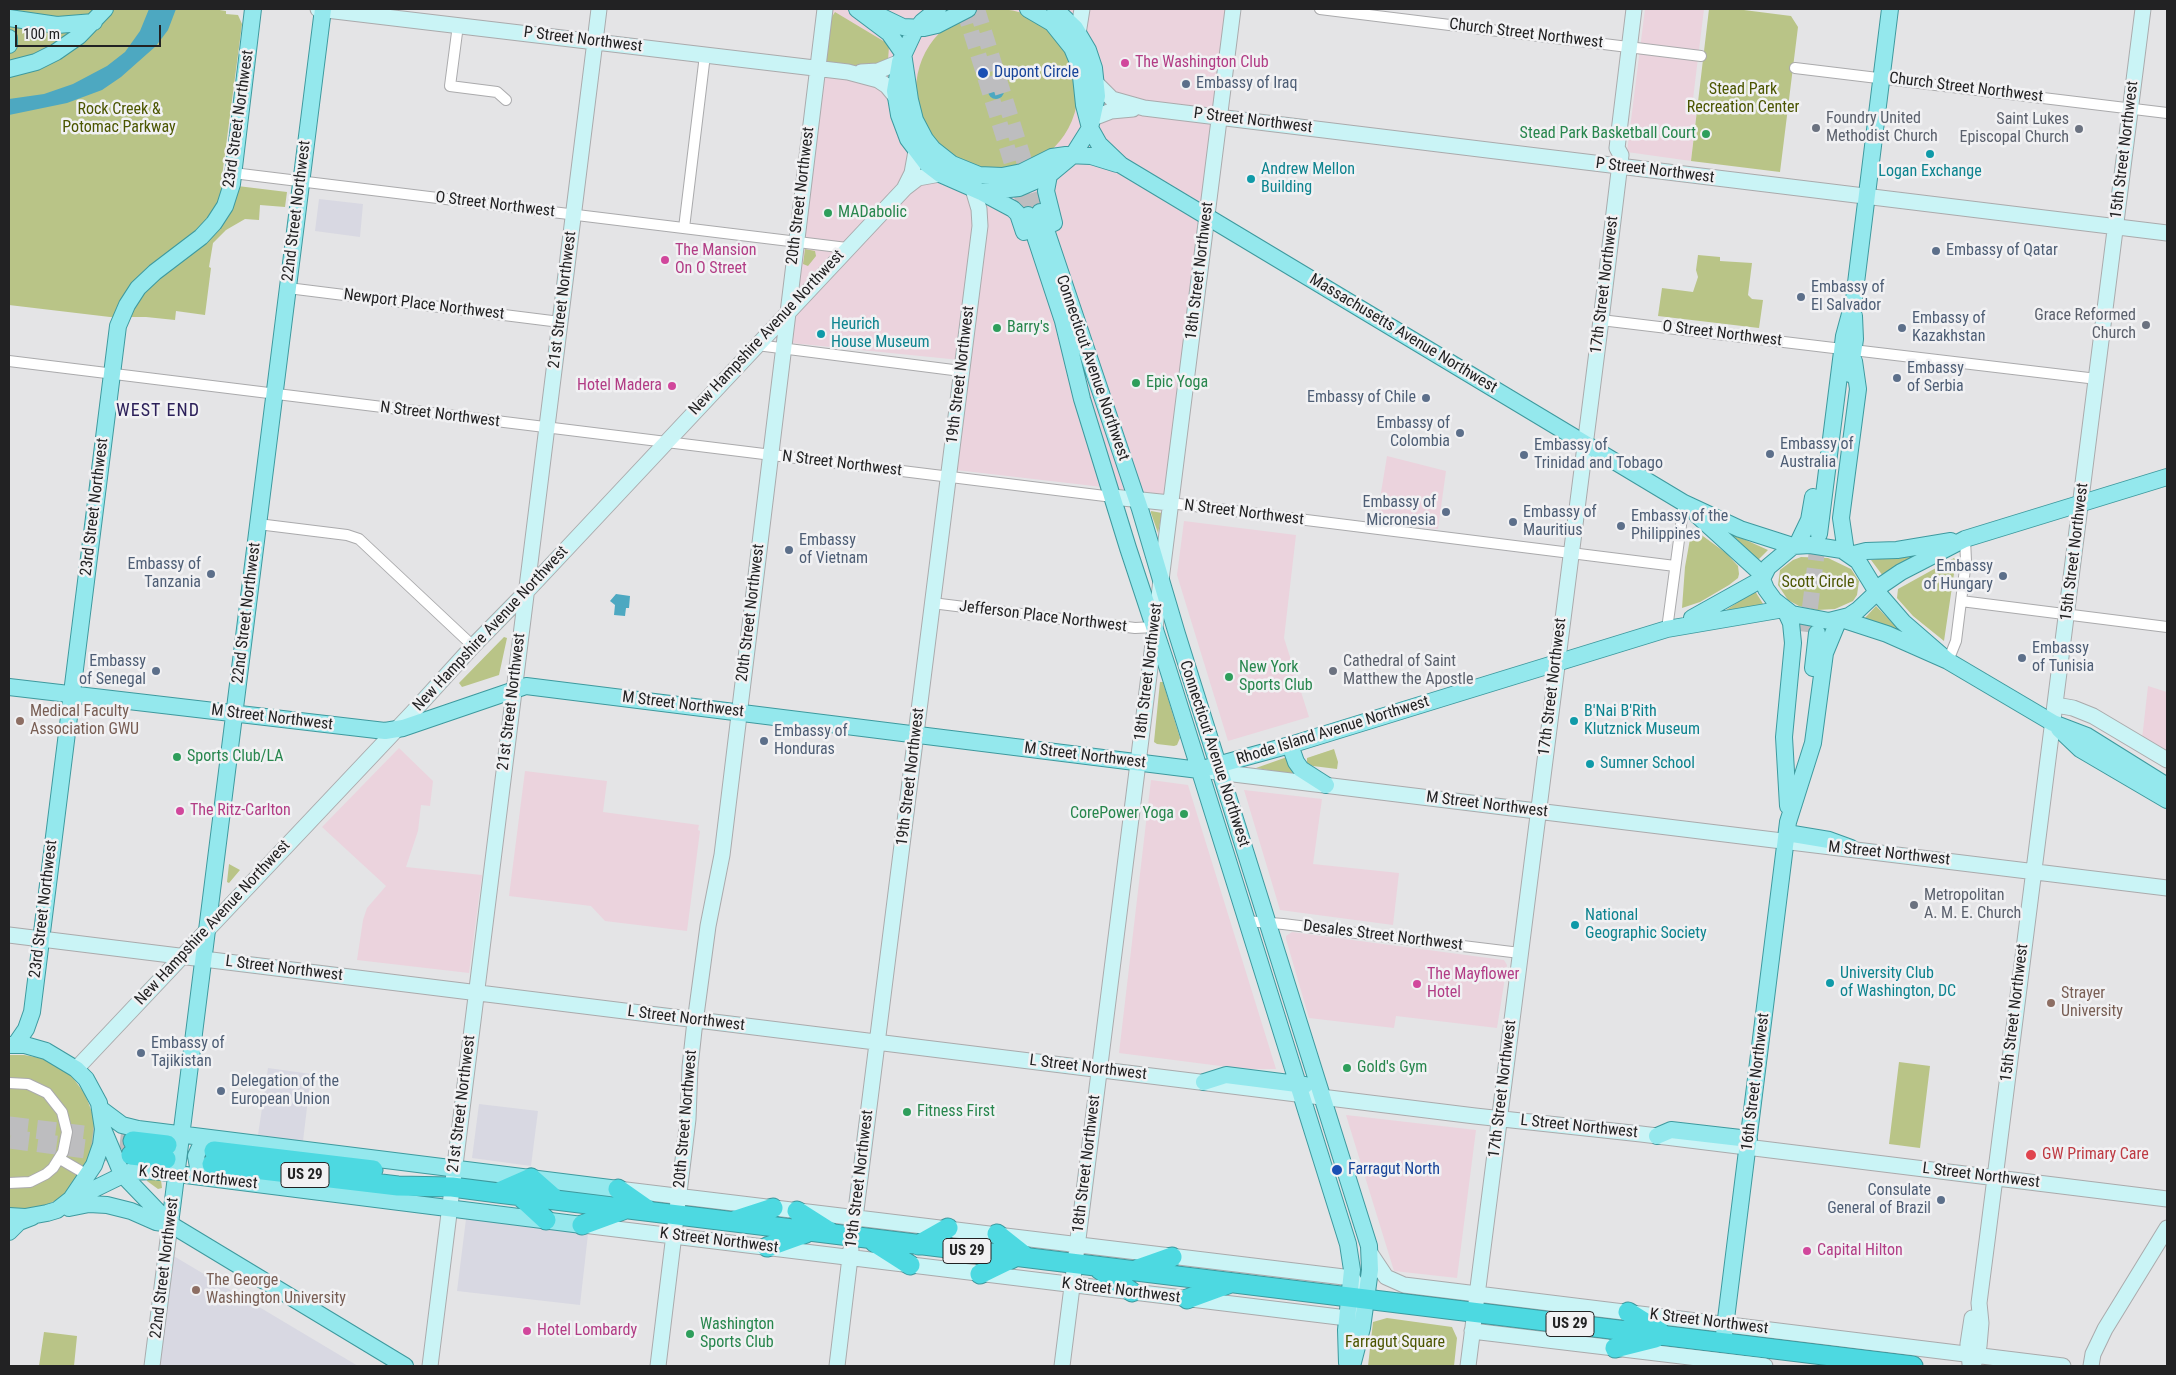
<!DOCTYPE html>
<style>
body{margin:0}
#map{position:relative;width:2176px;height:1375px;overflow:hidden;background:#e4e4e6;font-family:"Roboto Condensed",sans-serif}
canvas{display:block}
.frame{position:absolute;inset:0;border:10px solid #222223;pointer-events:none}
.scale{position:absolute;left:15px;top:25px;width:146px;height:22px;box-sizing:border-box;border:2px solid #222223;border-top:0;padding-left:6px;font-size:15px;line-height:18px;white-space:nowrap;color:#222223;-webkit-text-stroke:4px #f1f1f3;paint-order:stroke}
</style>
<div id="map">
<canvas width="2176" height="1375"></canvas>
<div class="frame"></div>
<div class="scale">100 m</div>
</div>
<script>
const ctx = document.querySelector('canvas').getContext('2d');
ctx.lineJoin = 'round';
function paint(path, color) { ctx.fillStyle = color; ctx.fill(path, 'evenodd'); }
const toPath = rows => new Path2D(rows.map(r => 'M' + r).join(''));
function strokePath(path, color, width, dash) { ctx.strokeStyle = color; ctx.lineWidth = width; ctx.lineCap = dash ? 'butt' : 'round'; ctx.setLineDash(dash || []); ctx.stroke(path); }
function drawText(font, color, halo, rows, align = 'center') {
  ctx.font = font + ' "Roboto Condensed",sans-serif'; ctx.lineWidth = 5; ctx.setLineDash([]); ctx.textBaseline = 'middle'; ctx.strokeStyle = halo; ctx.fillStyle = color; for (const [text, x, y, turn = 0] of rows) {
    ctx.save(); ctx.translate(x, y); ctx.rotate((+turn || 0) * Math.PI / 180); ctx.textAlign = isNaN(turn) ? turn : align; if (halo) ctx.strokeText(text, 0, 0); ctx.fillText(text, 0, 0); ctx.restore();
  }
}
const commercial = toPath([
 [825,9,1233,9,1171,495,956,470,970,361,791,343],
 [1645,9,1704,9,1692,107,1696,116,1691,161,1627,152],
 [1387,456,1446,471,1438,529,1376,523],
 [1184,521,1296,535,1284,638,1309,717,1228,741,1177,575],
 [2148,686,2167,692,2167,754,2142,739],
 [399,748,433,781,430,806,421,805,418,831,406,867,482,875,469,973,357,960,363,920,367,908,386,886,322,827],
 [525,771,607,781,603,812,699,825,698,830,700,831,687,931,605,921,591,906,509,896],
 [1151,780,1188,785,1276,1069,1244,1069,1119,1053],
 [1244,790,1322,799,1313,864,1399,873,1393,925,1280,910],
 [1292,932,1504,960,1507,965,1497,1028,1396,1016,1394,1028,1309,1018,1286,939,1286,936],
 [1346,1115,1476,1130,1457,1278,1394,1271]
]);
const built = toPath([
 [319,199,363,204,360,237,315,231],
 [268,1068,311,1074,303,1141,258,1135],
 [479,1104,538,1111,531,1166,472,1158],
 [466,1219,588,1234,580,1305,457,1291],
 [167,1252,358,1366,152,1366]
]);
const green = toPath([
 [9,9,213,9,226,11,226,14,238,15,242,24,221,184,287,192,285,207,260,205,259,220,245,219,226,230,213,243,209,267,211,268,205,315,176,311,175,320,146,317,110,317,9,305],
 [1709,9,1736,9,1791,16,1798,27,1780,172,1691,161],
 '916 90a81 81 0 1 1 162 0a81 81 0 1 1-162 0Z',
 [835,12,885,42,889,46,888,61,879,68,829,63,825,59,830,20],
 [805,249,815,251,816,256,808,266,803,264],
 [1698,255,1720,257,1720,261,1752,263,1748,295,1752,299,1763,300,1759,328,1658,316,1662,288,1693,292,1698,277,1696,270],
 [1151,511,1162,513,1158,533,1151,513],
 [1692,528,1726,553,1738,566,1739,574,1738,578,1729,585,1700,602,1682,608,1685,567],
 [1728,532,1768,550,1758,560],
 [1914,554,1913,557,1883,576,1871,560],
 [1801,557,1828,558,1851,569,1859,581,1857,595,1853,601,1835,609,1817,610,1799,606,1788,600,1778,585,1780,570,1793,560],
 [1954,558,1956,560,1944,641,1913,616,1897,598,1898,589],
 [1755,591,1765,607,1723,612],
 [1876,606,1905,636,1865,618],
 [504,637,507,638,499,675,462,687,459,683],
 [1160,682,1163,682,1180,738,1177,745,1174,746,1157,744,1154,742],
 [1334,749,1338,762,1337,769,1313,766,1307,763,1307,758],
 [1287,757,1294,773,1292,774,1256,768],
 [229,864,240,870,229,883,227,882],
 [9,1055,24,1055,41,1058,70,1074,85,1094,95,1120,95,1141,79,1181,59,1199,39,1208,9,1210],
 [1899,1062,1930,1066,1920,1148,1889,1144],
 [146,1178,161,1180,162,1188,158,1189,147,1181],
 [1387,1318,1452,1327,1457,1338,1454,1366,1368,1366,1373,1322],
 [44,1332,77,1336,74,1366,39,1366]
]);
const water = toPath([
 [149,9,176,9,168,30,156,46,121,77,102,90,67,103,9,115,9,99,44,94,73,84,107,66,125,52,140,31],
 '988 91a8 8 0 1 1 16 0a8 8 0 1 1-16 0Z',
 [616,594,630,596,629,608,626,608,625,616,614,615,615,605,610,601]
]);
const primaryTunnel = toPath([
 [964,9,1028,215],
 [977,9,1040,212],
 [1807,632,1819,534]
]);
const highwayTunnel = toPath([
 [9,1126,133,1141],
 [10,1139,117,1153]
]);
const street = toPath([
 [1320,9,1701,56],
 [458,25,450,86,497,92,506,100],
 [1795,68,2167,113],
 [233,173,847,248],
 [684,228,705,55],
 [288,288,560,322],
 [1601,320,1842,349],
 [757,345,961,371],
 [1853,350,2097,379],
 [9,361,1113,497],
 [1170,503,1675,566],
 [258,524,347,535,359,539,473,646],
 [1961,601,2167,627],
 [932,603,1135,628,1154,627],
 [1667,629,1684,503],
 [1948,661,1956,641,1966,561,1965,539],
 [1246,921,1283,924,1520,953],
 [9,1083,28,1084,47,1093,62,1112,67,1132,63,1152,53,1168,46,1174,30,1182,9,1183],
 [60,1159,84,1173]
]);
const secondary = toPath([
 [318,9,848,72,878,80,887,86,896,97],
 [1078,34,1082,9],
 [861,72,878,71,900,62],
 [1097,84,1112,99,1144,108,2167,233],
 [1093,118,1111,111,1133,109],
 [905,187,912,173,916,151],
 [1113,497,1170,503],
 [2056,705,2073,708,2093,716,2167,760],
 [1209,771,2167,888],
 [9,935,1475,1116,1641,1134,2167,1199],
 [76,1069,413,712,473,646,526,592,905,188,918,178,940,174],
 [583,1225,1347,1318,1366,1299,1352,1278,618,1189],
 [854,1226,980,226,979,209,973,189],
 [1370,1253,1386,1277,1404,1285,2063,1366],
 [1472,1331,1765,1366],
 [1970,1364,1968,1344,1972,1318],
 [152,1366,170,1224],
 [430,1366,599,9],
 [658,1366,688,1119,690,1067,694,1030,708,926,722,855,825,9],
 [837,1366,851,1249],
 [1062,1366,1233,9],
 [1468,1366,1601,320,1621,155,1617,148,1634,9],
 [1973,1366,1979,1346,1981,1323,1979,1303,1987,1241,2143,9],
 [2091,1366,2093,1354,2105,1329,2167,1228]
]);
const primary = toPath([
 [857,9,889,33,903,53,910,100,915,120,925,139,933,149,952,164,979,175,1002,176,1022,172,1052,157,1066,155,1091,156,1117,164],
 [938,9,922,22,914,32,900,62,895,91,899,115,908,139,927,164,940,174,981,192,1019,188,1049,175,1073,155,1090,128,1097,96,1094,68,1088,50,1075,28,1055,9],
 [1028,9,1052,23,1072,48,1080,67,1084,105,1090,128,1099,144,1121,165,1684,503,1740,529,1793,546],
 [878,15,903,27,924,28,937,25,968,9],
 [9,18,57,25,94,22],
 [9,38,9,45],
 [9,69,36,62,56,52,79,36,105,9],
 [1049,175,1046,191,1054,223],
 [983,193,1013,209,1018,214,1024,232],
 [1040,212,1140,509,1177,634,1369,1246,1370,1270,1362,1328,1352,1366],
 [1028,215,1063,321,1082,399,1128,548,1167,666,1348,1244,1352,1270,1346,1330,1347,1363],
 [1850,374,1855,339,1854,316],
 [1697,515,1763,575],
 [1819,534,1844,336,1854,299,1890,9],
 [1797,545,1809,520,1813,497],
 [1846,552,1841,518,1858,389,1854,361],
 [1850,555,1866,551,1897,550,1951,541],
 [1876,589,1901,572,1965,539,2167,477],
 [1877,592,1858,610,1849,616,1829,621,1792,614,1774,600,1766,589,1762,579,1768,567,1793,546,1810,545,1842,550,1858,561,1877,592,1903,622,1948,661],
 [1785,610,1791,623,1793,643,1784,737,1788,806],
 [1692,618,1762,579],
 [1841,619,1887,634,1948,661,2053,723,2087,736,2167,786],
 [1813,668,1817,633],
 [9,687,385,731,403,728,526,686,1199,770,1290,745,1667,629,1784,609],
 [2059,729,2080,749,2167,800],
 [1290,745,1296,762,1301,769,1326,785],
 [1787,833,1829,840,1851,848],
 [9,1045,25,1045,46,1051,76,1069,86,1079,99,1103,103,1129,101,1145,94,1165,71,1199,57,1210,47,1213,25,1217,9,1216],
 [15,1045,26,1029,32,1012,118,326,127,305,138,288,155,272,201,237,214,223,225,206,232,184,253,9],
 [1204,1082,1226,1075,1305,1085],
 [102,1110,122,1125,138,1129,618,1189],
 [103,1129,122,1174,170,1224,405,1366],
 [1657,1136,1671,1130,1749,1139],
 [208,1178,198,1167,196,1156,200,1147,209,1138],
 [71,1199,88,1192,129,1172,154,1171,582,1225],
 [69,1208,89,1204,107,1205,131,1211,156,1222,170,1224],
 [170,1224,323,9],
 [9,1232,19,1222,32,1217],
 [1723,1343,1788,822,1813,743,1825,653,1839,619]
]);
const highway = toPath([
 [133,1141,167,1145],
 [214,1151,373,1170],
 [131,1155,166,1159],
 [212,1164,398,1186,452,1187,498,1193,1913,1366],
 [618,1189,648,1210],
 [499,1192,531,1178,556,1200],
 [519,1195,546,1220],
 [797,1211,830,1232],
 [736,1220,773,1208],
 [582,1225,623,1210],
 [997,1234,1026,1257],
 [874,1242,910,1265],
 [918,1245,948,1228],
 [767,1247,806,1233],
 [1099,1269,1132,1292],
 [1138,1269,1172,1257],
 [980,1274,1017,1256],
 [1187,1299,1228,1284],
 [1628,1312,1660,1332],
 [1615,1348,1655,1338]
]);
const markers = [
 [1125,63,5,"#d1479c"],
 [983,73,6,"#1a4fb4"],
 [1186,84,5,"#5c6f8a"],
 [1816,128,5,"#6b7280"],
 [2079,129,5,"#6b7280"],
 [1706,134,5,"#2e9e5b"],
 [1930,154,5,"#0f9aa8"],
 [1251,179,5,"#0f9aa8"],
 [828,213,5,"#2e9e5b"],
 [1936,251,5,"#5c6f8a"],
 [665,260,5,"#d1479c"],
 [1801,297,5,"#5c6f8a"],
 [2146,325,5,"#6b7280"],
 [997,328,5,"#2e9e5b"],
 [1902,328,5,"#5c6f8a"],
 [821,334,5,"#0f9aa8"],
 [1897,378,5,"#5c6f8a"],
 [1136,383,5,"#2e9e5b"],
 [672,386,5,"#d1479c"],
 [1426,398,5,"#5c6f8a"],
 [1460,433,5,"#5c6f8a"],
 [1770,454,5,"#5c6f8a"],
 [1524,455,5,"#5c6f8a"],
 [1446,512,5,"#5c6f8a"],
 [1513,522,5,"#5c6f8a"],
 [1621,526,5,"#5c6f8a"],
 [789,550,5,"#5c6f8a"],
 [211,574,5,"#5c6f8a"],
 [2003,576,5,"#5c6f8a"],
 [2022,658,5,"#5c6f8a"],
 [156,671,5,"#5c6f8a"],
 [1333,671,5,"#6b7280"],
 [1229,677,5,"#2e9e5b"],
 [20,721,5,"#8d6e63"],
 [1574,721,5,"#0f9aa8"],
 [764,741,5,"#5c6f8a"],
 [177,757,5,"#2e9e5b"],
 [1590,764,5,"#0f9aa8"],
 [180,811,5,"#d1479c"],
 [1184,814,5,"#2e9e5b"],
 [1914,905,5,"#6b7280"],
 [1575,925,5,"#0f9aa8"],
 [1830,983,5,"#0f9aa8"],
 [1417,984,5,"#d1479c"],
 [2051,1003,5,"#8d6e63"],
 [141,1053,5,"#5c6f8a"],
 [1347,1068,5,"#2e9e5b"],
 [221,1091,5,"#5c6f8a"],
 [907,1112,5,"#2e9e5b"],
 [2031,1155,6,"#e0444e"],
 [1337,1170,6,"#1a4fb4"],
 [1941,1200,5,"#5c6f8a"],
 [1807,1251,5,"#d1479c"],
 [196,1290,5,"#8d6e63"],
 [527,1331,5,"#d1479c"],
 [690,1334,5,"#2e9e5b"]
];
const shields = [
 [305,1175,48],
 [967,1251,48],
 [1570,1324,48]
];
const shieldNames = [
 ["US 29",305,1175],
 ["US 29",967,1251],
 ["US 29",1570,1324]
];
const streetNames = [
 ["Church Street Northwest",1526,34,7],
 ["P Street Northwest",583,40,7],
 ["Church Street Northwest",1966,88,7],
 ["23rd Street Northwest",239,119,-82],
 ["P Street Northwest",1253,121,7],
 ["15th Street Northwest",2125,150,-83],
 ["P Street Northwest",1655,171,7],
 ["20th Street Northwest",801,196,-83],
 ["O Street Northwest",495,205,7],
 ["22nd Street Northwest",297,211,-83],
 ["18th Street Northwest",1200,271,-83],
 ["17th Street Northwest",1605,285,-83],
 ["21st Street Northwest",563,300,-83],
 ["Newport Place Northwest",424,305,7],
 ["New Hampshire Avenue Northwest",767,333,-47],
 ["Massachusetts Avenue Northwest",1403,334,31],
 ["O Street Northwest",1722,334,7],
 ["Connecticut Avenue Northwest",1092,368,71],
 ["19th Street Northwest",961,375,-83],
 ["N Street Northwest",440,415,7],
 ["N Street Northwest",842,464,7],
 ["23rd Street Northwest",95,507,-83],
 ["N Street Northwest",1244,513,7],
 ["15th Street Northwest",2075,552,-83],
 ["22nd Street Northwest",247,613,-83],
 ["20th Street Northwest",751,613,-83],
 ["Jefferson Place Northwest",1043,617,7],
 ["New Hampshire Avenue Northwest",491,629,-47],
 ["18th Street Northwest",1149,672,-83],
 ["17th Street Northwest",1553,687,-83],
 ["21st Street Northwest",512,702,-83],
 ["M Street Northwest",683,705,7],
 ["M Street Northwest",272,718,7],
 ["Rhode Island Avenue Northwest",1333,731,-17],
 ["Connecticut Avenue Northwest",1214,754,72],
 ["M Street Northwest",1085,756,7],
 ["19th Street Northwest",911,777,-83],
 ["M Street Northwest",1487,805,7],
 ["M Street Northwest",1889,854,6],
 ["23rd Street Northwest",44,909,-83],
 ["New Hampshire Avenue Northwest",213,923,-47],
 ["Desales Street Northwest",1383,936,7],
 ["L Street Northwest",284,969,7],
 ["15th Street Northwest",2015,1013,-83],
 ["L Street Northwest",686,1019,7],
 ["L Street Northwest",1088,1068,7],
 ["16th Street Northwest",1756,1082,-83],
 ["17th Street Northwest",1503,1089,-83],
 ["21st Street Northwest",462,1104,-83],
 ["20th Street Northwest",686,1119,-85],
 ["L Street Northwest",1579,1127,6],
 ["18th Street Northwest",1087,1164,-83],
 ["L Street Northwest",1981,1176,7],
 ["K Street Northwest",198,1178,6],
 ["19th Street Northwest",860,1179,-83],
 ["K Street Northwest",719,1241,7],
 ["22nd Street Northwest",165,1268,-83],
 ["K Street Northwest",1121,1291,7],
 ["K Street Northwest",1709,1322,7]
];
const hotelNames = [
 ["The Washington Club",1135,63],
 ["The Mansion",675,251],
 ["On O Street",675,269],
 ["Hotel Madera",662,386,"right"],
 ["The Ritz-Carlton",190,811],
 ["The Mayflower",1427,975],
 ["Hotel",1427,993],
 ["Capital Hilton",1817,1251],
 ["Hotel Lombardy",537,1331]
];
const transitNames = [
 ["Dupont Circle",994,73],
 ["Farragut North",1348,1170]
];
const serviceNames = [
 ["Embassy of Iraq",1196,84],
 ["Embassy of Qatar",1946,251],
 ["Embassy of",1811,288],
 ["El Salvador",1811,306],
 ["Embassy of",1912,319],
 ["Kazakhstan",1912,337],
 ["Embassy",1907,369],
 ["of Serbia",1907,387],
 ["Embassy of Chile",1416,398,"right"],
 ["Embassy of",1450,424,"right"],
 ["Colombia",1450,442,"right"],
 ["Embassy of",1780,445],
 ["Australia",1780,463],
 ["Embassy of",1534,446],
 ["Trinidad and Tobago",1534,464],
 ["Embassy of",1436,503,"right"],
 ["Micronesia",1436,521,"right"],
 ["Embassy of",1523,513],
 ["Mauritius",1523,531],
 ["Embassy of the",1631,517],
 ["Philippines",1631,535],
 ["Embassy",799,541],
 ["of Vietnam",799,559],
 ["Embassy of",201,565,"right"],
 ["Tanzania",201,583,"right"],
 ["Embassy",1993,567,"right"],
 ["of Hungary",1993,585,"right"],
 ["Embassy",2032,649],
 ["of Tunisia",2032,667],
 ["Embassy",146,662,"right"],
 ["of Senegal",146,680,"right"],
 ["Embassy of",774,732],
 ["Honduras",774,750],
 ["Embassy of",151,1044],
 ["Tajikistan",151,1062],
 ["Delegation of the",231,1082],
 ["European Union",231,1100],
 ["Consulate",1931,1191,"right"],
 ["General of Brazil",1931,1209,"right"]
];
const parkNames = [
 ["Stead Park",1743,90],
 ["Recreation Center",1743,108],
 ["Rock Creek &",119,110],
 ["Potomac Parkway",119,128],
 ["Scott Circle",1818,583],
 ["Farragut Square",1395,1343]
];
const worshipNames = [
 ["Foundry United",1826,119],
 ["Methodist Church",1826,137],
 ["Saint Lukes",2069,120,"right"],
 ["Episcopal Church",2069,138,"right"],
 ["Grace Reformed",2136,316,"right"],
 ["Church",2136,334,"right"],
 ["Cathedral of Saint",1343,662],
 ["Matthew the Apostle",1343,680],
 ["Metropolitan",1924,896],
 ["A. M. E. Church",1924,914]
];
const leisureNames = [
 ["Stead Park Basketball Court",1696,134,"right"],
 ["MADabolic",838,213],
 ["Barry's",1007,328],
 ["Epic Yoga",1146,383],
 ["New York",1239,668],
 ["Sports Club",1239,686],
 ["Sports Club/LA",187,757],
 ["CorePower Yoga",1174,814,"right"],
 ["Gold's Gym",1357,1068],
 ["Fitness First",917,1112],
 ["Washington",700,1325],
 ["Sports Club",700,1343]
];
const cultureNames = [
 ["Andrew Mellon",1261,170],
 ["Building",1261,188],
 ["Logan Exchange",1930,172,"center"],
 ["Heurich",831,325],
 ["House Museum",831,343],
 ["B'Nai B'Rith",1584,712],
 ["Klutznick Museum",1584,730],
 ["Sumner School",1600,764],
 ["National",1585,916],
 ["Geographic Society",1585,934],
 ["University Club",1840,974],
 ["of Washington, DC",1840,992]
];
const educationNames = [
 ["Medical Faculty",30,712],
 ["Association GWU",30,730],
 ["Strayer",2061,994],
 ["University",2061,1012],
 ["The George",206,1281],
 ["Washington University",206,1299]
];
const healthNames = [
 ["GW Primary Care",2042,1155]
];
const neighbourhoodNames = [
 ["WEST END",158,411]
];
paint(commercial, '#ebd3dd');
paint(built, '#d8d8e2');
paint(green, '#b9c487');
paint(water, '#4da8c1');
strokePath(primaryTunnel, '#bdbdbf', 16, [16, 8]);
strokePath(highwayTunnel, '#bdbdbf', 19, [19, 9]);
strokePath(street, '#aaaaac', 12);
strokePath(secondary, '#aaaaac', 17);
strokePath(primary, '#3e999e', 18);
strokePath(highway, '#3e999e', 21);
strokePath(street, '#fff', 10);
strokePath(secondary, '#caf4f6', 15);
strokePath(primary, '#94e8ed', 16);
strokePath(highway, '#4dd9e1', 19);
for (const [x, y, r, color] of markers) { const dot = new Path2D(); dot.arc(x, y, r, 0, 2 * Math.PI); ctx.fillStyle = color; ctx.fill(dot); strokePath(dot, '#f1f1f3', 2); }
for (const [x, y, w] of shields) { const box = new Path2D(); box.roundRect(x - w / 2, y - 12.5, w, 25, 4); ctx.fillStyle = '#f1f1f3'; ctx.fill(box); strokePath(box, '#222223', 1); }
drawText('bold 15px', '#222223', null, shieldNames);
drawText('16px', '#222223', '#f1f1f3', streetNames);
drawText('16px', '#b23c85', '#f1f1f3', hotelNames, 'left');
drawText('16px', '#164399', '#f1f1f3', transitNames, 'left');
drawText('16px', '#4e5e75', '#f1f1f3', serviceNames, 'left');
drawText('16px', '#4b5500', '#f1f1f3', parkNames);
drawText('16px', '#5b616d', '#f1f1f3', worshipNames, 'left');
drawText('16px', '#27864d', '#f1f1f3', leisureNames, 'left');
drawText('16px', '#0d838f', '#f1f1f3', cultureNames, 'left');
drawText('16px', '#785e54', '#f1f1f3', educationNames, 'left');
drawText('16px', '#be3a42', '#f1f1f3', healthNames, 'left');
ctx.letterSpacing = '1px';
drawText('18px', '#2c205a', '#f1f1f3', neighbourhoodNames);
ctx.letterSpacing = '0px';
</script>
